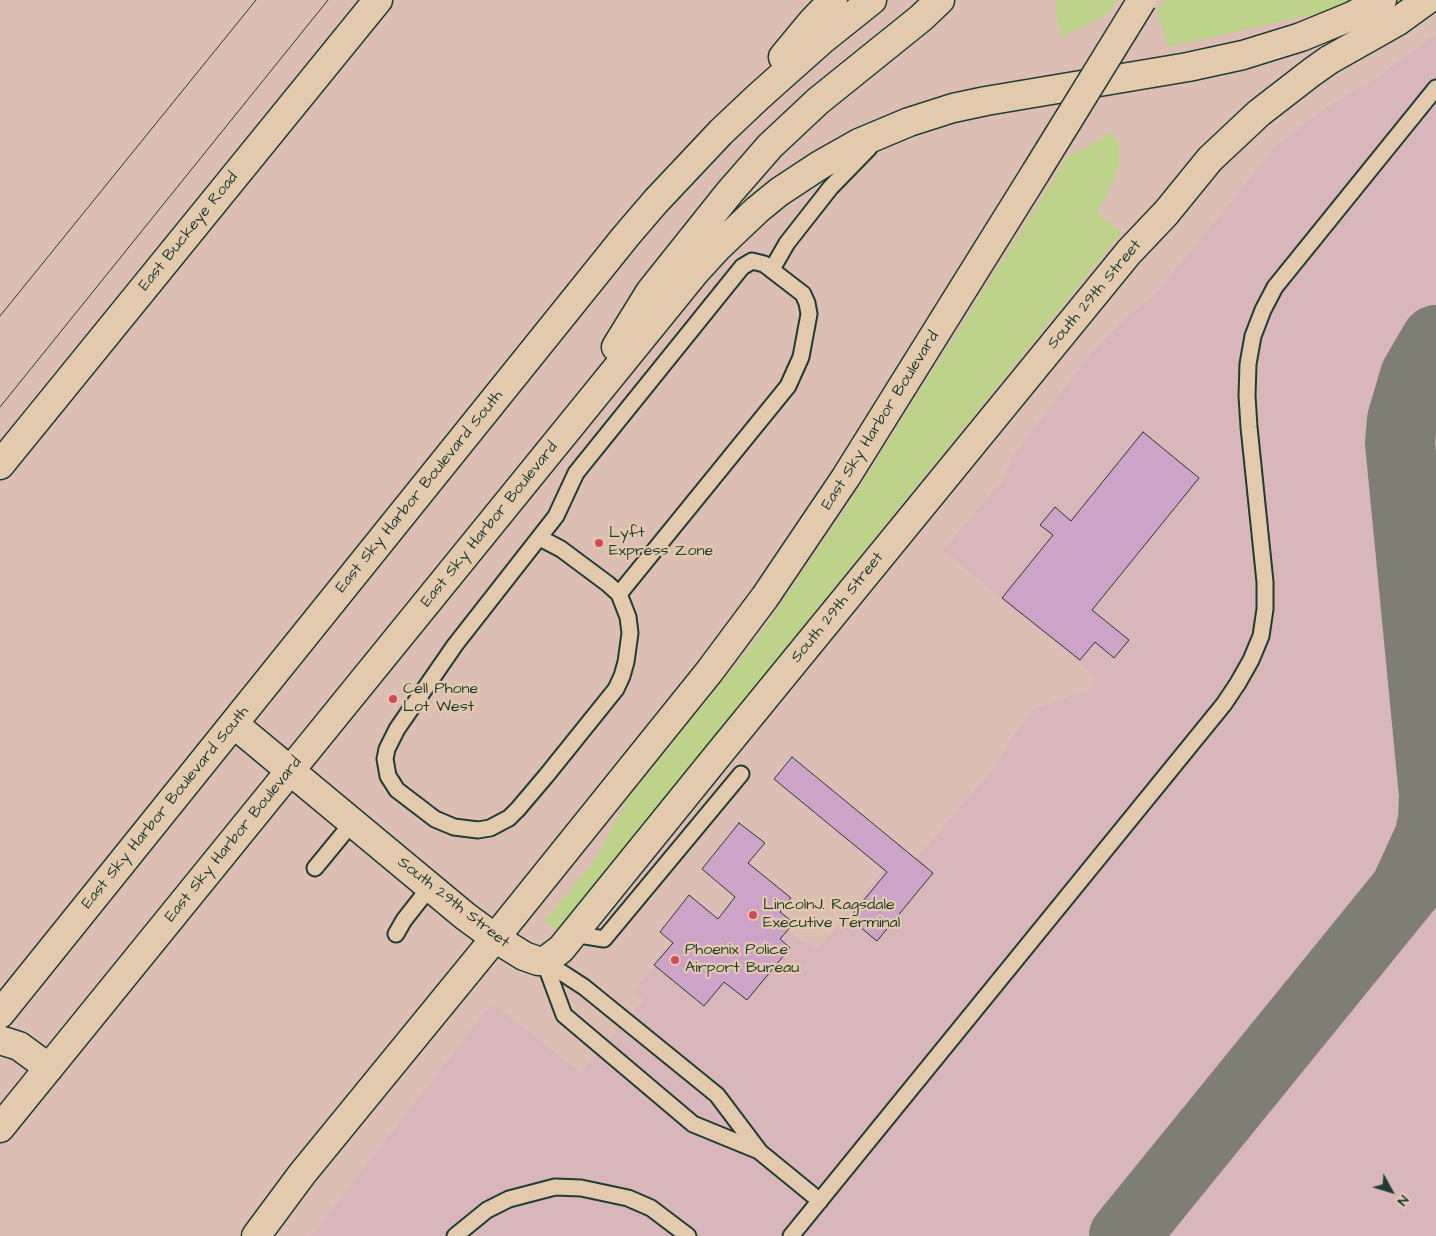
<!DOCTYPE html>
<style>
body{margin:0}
#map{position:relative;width:1436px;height:1236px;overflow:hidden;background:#ddbeb4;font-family:"Architects Daughter",sans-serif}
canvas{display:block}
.north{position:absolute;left:1366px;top:1166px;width:50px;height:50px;-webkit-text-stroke:4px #e4caac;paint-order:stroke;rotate:129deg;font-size:14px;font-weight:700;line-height:20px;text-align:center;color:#1f3d34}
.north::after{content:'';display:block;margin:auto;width:18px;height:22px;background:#1f3d34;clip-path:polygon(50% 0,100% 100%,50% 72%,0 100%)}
</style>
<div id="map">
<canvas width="1436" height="1236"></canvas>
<div class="north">N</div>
</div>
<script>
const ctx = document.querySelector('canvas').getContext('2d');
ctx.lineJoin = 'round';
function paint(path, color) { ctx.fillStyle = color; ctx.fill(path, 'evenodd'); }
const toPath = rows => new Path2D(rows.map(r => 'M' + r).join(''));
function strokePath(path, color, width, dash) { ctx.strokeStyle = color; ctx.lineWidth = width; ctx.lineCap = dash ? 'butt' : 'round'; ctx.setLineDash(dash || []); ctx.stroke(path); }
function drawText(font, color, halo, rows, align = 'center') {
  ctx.font = font + ' "Architects Daughter",sans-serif'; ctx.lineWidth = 4.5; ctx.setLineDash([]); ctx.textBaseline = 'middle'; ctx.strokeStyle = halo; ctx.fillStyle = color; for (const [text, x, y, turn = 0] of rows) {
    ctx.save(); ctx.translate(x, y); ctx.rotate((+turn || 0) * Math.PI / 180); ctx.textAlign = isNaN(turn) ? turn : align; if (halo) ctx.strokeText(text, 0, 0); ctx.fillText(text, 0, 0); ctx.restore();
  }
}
const built = toPath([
 [1436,34,1436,1236,311,1236,489,1007,498,1008,581,1073,643,1000,633,992,666,953,780,926,817,950,889,863,913,863,996,765,1021,724,1034,709,1088,690,1097,678,943,550,1003,480,1014,454,1093,351,1124,319,1153,297,1277,145,1327,107,1371,82]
]);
const green = toPath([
 [1055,0,1117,0,1108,14,1062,37,1057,17],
 [1164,0,1349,0,1331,10,1168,47,1157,11],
 [1112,131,1119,145,1119,161,1116,175,1097,213,1121,233,557,930,545,921,594,861,628,799,759,636,854,496,1068,156,1090,146]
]);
const taxiway = toPath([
 [1406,888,1429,838,1433,820,1434,795,1400,443,1402,420,1415,376,1436,340],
 [1124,1236,1436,852]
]);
const building = toPath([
 [1143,432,1199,478,1092,610,1129,640,1114,658,1095,642,1080,660,1002,598,1053,535,1040,525,1055,507,1071,521,1143,432],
 [792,757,933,873,877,941,849,918,887,872,774,779,792,757],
 [739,823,765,843,748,863,791,898,780,912,794,923,780,939,790,948,747,1000,724,982,704,1006,654,965,673,943,660,932,689,895,718,919,735,897,702,869,739,823]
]);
const lane = toPath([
 [752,261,764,264,803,294,807,303,809,314,801,357,788,386,619,594,628,617,630,633,626,662,622,676,616,689,546,776,518,809,509,818,490,828,478,830,454,827,435,819,397,790,388,776,385,759,387,749,397,729,455,645,556,516,576,473,742,267,752,261],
 [772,269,787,243,831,187,869,148],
 [540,538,561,549,608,584,619,594],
 [315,868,352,823],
 [396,934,404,920,430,887],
 [573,934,604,939,741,774],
 [544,961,584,987,717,1095,760,1152,820,1201],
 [544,961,564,1015,693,1124,759,1151],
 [455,1236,487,1210,509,1199,555,1187,581,1188,628,1198,651,1208,688,1236],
 [791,1236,1224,704,1238,683,1251,660,1261,636,1265,609,1265,582,1249,427,1247,396,1248,364,1253,336,1263,310,1275,287,1436,88]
]);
const street = toPath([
 [234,724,465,916,495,938]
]);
const secondary = toPath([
 [783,57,812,22,833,0],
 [0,465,378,0],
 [495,938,524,956,538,961,544,961,549,958,561,949,718,755,1129,252,1166,213,1210,159,1259,113,1312,72,1329,60,1398,21,1427,0],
 [0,1014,626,236,656,201,721,132,758,97,822,40,872,0]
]);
const primary = toPath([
 [616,347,650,292,729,193,770,146,818,101,921,18,940,0],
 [0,1040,19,1046,49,1068],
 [0,1128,696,271,718,247,757,210,779,192,820,165,859,143,909,122,953,108,986,101,1188,67,1243,55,1301,37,1352,16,1382,0],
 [256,1236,302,1174,495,938]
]);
const highway = toPath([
 [495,938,709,672,765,597,846,477,1036,172]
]);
const tram = toPath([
 [0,316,256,0],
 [0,407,328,0]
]);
const highwayBridge = toPath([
 [1036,172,1142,0]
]);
const markers = [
 [599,543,5,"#d1495b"],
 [393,699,5,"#d1495b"],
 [753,915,5,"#d1495b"],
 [675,960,5,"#d1495b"]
];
const streetNames = [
 ["East Buckeye Road",189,232,-51],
 ["South 29th Street",1095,295,-50],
 ["East Sky Harbor Boulevard",881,421,-58],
 ["East Sky Harbor Boulevard South",420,492,-51],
 ["East Sky Harbor Boulevard",490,525,-51],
 ["South 29th Street",838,608,-51],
 ["East Sky Harbor Boulevard South",166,808,-51],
 ["East Sky Harbor Boulevard",234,840,-51],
 ["South 29th Street",453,903,38]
];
const poiNames = [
 ["Lyft",609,534],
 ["Express Zone",609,552],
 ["Cell Phone",403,690],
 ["Lot West",403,708],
 ["LincolnJ. Ragsdale",763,906],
 ["Executive Terminal",763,924],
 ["Phoenix Police",685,951],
 ["Airport Bureau",685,969]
];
paint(built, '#d8b6ba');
paint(green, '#bcd389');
strokePath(taxiway, '#7e7e74', 70);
paint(building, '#cea3c8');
strokePath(building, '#1f3d34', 1);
strokePath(lane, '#1f3d34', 19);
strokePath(street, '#1f3d34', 31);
strokePath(secondary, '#1f3d34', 31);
strokePath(primary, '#1f3d34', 31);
strokePath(highway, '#1f3d34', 31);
strokePath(lane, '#e4caac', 15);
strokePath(street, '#e4caac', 28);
strokePath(secondary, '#e4caac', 28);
strokePath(primary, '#e4caac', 28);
strokePath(highway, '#e4caac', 28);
strokePath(tram, '#1f3d34', 1);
strokePath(highwayBridge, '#1f3d34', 31, []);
strokePath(highwayBridge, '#e4caac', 28);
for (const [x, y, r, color] of markers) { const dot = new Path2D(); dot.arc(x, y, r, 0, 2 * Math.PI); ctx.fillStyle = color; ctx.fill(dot); strokePath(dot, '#e4caac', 2); }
drawText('16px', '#1f3d34', '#e4caac', streetNames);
drawText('16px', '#1f3d34', '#e4caac', poiNames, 'left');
</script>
